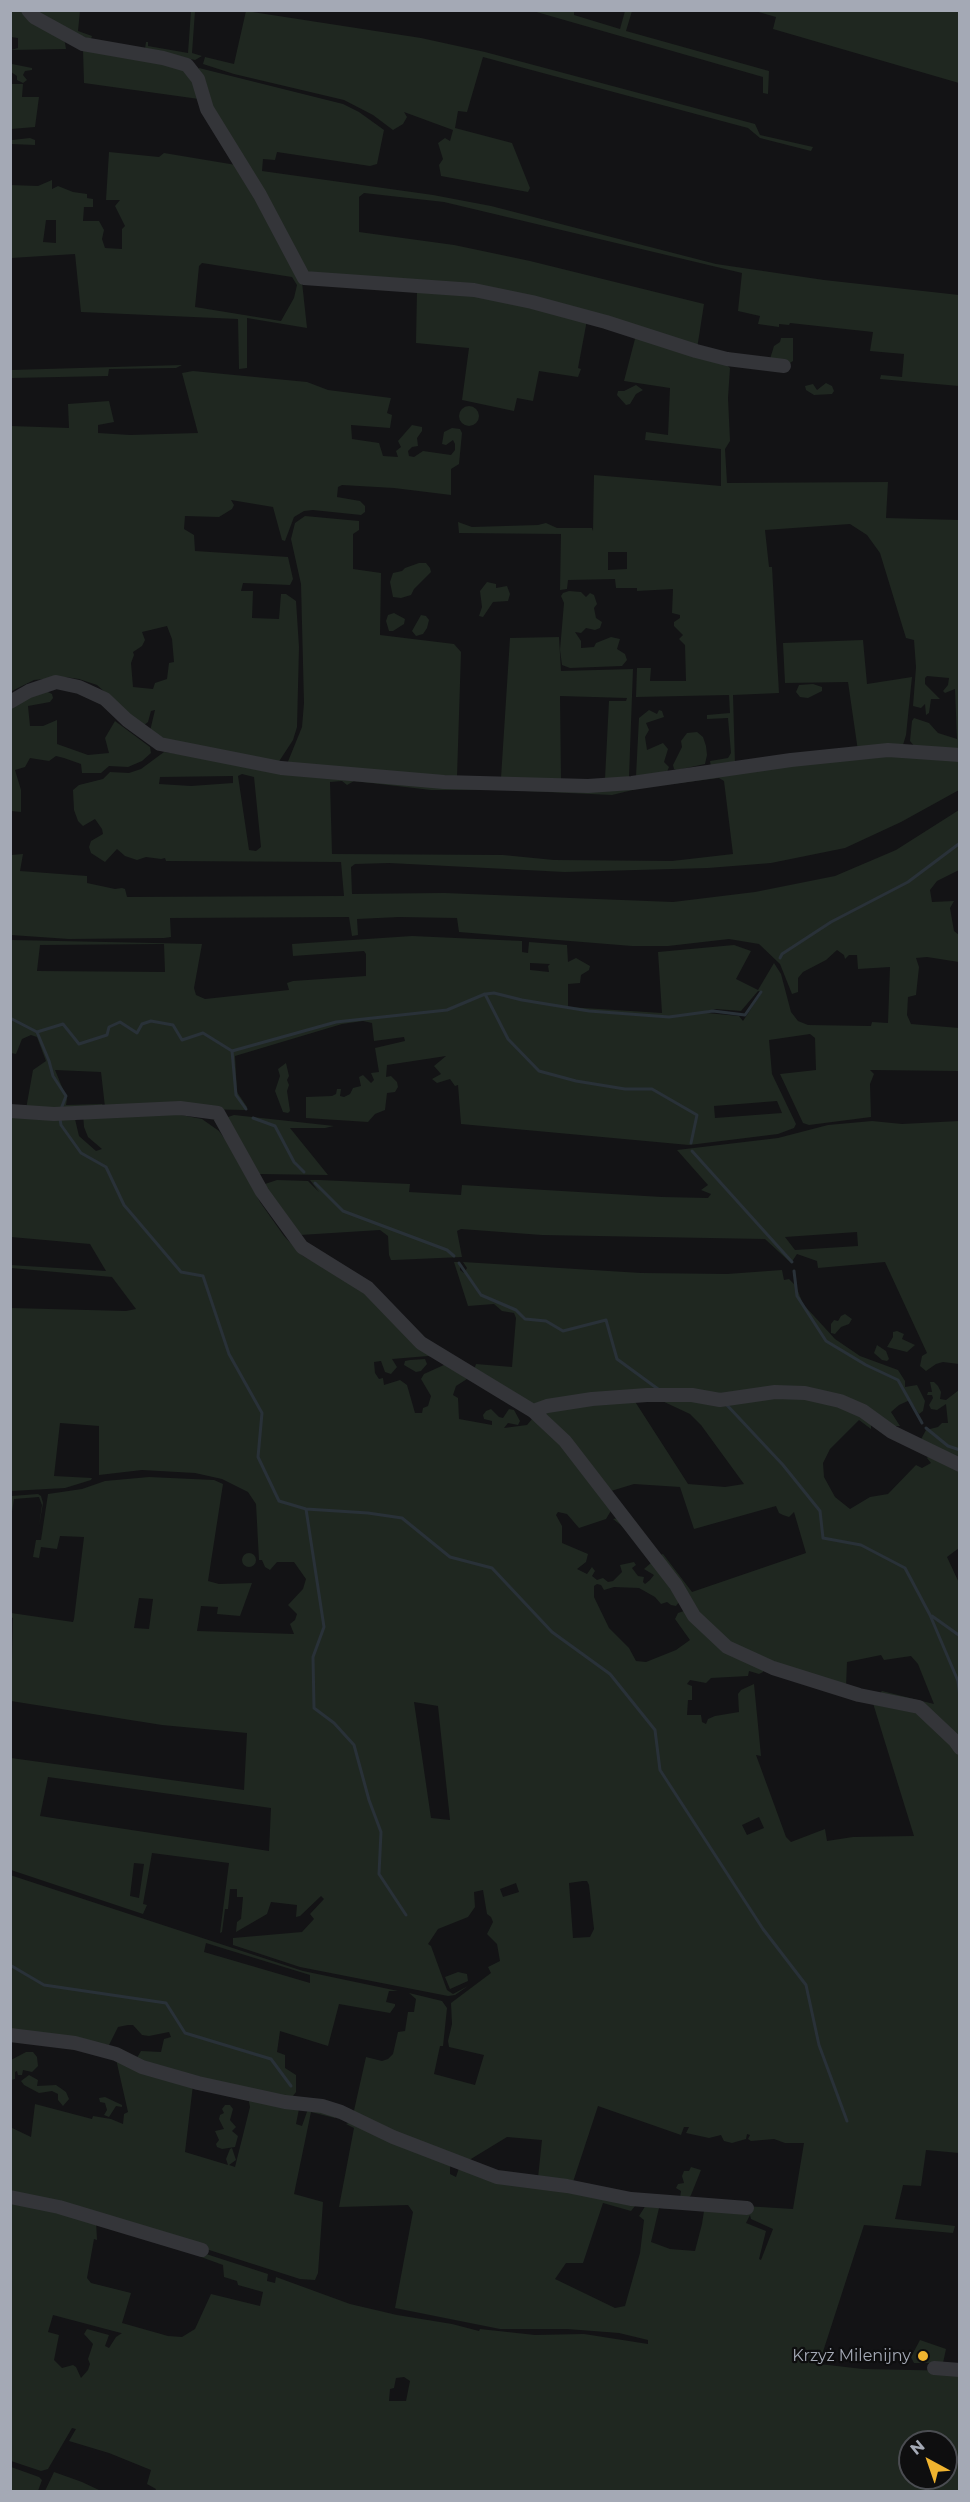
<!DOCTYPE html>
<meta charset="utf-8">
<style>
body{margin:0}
#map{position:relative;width:970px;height:2502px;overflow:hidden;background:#131315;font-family:Montserrat,sans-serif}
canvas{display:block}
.frame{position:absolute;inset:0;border:12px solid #a4a9b5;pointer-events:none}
.north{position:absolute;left:898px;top:2430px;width:60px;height:60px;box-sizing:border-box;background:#0e0e0f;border:2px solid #4a4c51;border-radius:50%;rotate:320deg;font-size:16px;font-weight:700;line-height:24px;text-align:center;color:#a4a9b5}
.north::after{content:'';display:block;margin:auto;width:21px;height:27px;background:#f0b42f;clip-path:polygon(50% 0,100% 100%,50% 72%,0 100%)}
</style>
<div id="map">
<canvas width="970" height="2502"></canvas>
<div class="frame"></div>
<div class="north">N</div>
</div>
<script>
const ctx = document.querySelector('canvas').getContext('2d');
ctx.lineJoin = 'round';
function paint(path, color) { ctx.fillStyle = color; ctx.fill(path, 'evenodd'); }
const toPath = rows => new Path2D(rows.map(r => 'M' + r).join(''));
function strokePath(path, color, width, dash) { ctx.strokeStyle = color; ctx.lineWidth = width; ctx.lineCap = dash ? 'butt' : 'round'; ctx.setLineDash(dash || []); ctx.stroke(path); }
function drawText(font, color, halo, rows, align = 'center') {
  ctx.font = font + ' Montserrat,sans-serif'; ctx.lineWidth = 4.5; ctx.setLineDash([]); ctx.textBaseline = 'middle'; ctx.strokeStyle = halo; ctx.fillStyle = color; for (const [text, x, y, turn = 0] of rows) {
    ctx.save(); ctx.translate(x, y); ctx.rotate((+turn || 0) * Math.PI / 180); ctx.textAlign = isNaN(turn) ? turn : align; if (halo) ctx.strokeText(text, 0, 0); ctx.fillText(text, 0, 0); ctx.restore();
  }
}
const green = toPath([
 [24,10,64,37,66,49,11,50,18,48,18,38,11,37,11,11],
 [31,11,80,11,78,31,92,36,91,39,78,35],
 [191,11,195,11,192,53,202,56,195,60,145,49,146,42,148,42,148,46,188,53],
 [246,11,421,38,485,52,755,124,760,135,813,147,811,151,760,138,748,128,483,57,467,112,458,111,455,128,512,143,530,188,528,192,441,176,439,165,443,159,438,143,445,138,450,141,453,130,404,112,407,117,403,124,393,130,373,115,344,100,234,74,203,64,205,57,234,64],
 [533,11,574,11,574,15,620,29,625,11,632,11,626,31,769,71,768,94,763,93,763,77],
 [755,11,959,11,959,83,773,29,776,17],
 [83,49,173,62,192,76,199,99,84,83],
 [12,64,32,68,32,70,25,71,23,75,27,80,23,83,17,80,17,76,11,72],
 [199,68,343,104,359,112,384,130,377,164,370,166,277,152,275,160,263,159,262,171,433,195,491,206,716,264,824,280,959,295,959,386,880,379,881,375,902,377,904,354,870,351,873,332,790,323,789,325,779,324,779,327,758,324,760,316,738,311,742,273,444,202,364,193,359,197,359,232,454,245,530,261,704,304,697,349,533,300,305,272,220,129,197,73],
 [11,84,23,84,22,97,39,97,35,127,11,129,12,140,30,138,35,140,35,145,11,144],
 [109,152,159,157,164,153,236,165,302,282,307,328,247,318,247,368,239,369,238,319,81,312,75,254,11,258,10,185,38,186,52,180,52,189,58,186,73,192,87,194,87,198,93,199,93,207,84,207,83,221,99,221,104,230,102,239,105,248,122,249,122,229,125,226,115,206,120,200,106,200],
 [46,220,56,220,56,243,43,242],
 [202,263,292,277,297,285,294,298,281,321,195,307,199,266],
 [417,290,476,294,587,320,578,368,581,369,578,377,539,371,533,401,517,398,514,411,462,400,469,348,416,343],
 [636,335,721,359,730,368,728,398,730,441,725,449,727,483,888,482,886,518,959,520,959,751,915,747,910,741,912,721,914,718,929,723,938,733,957,739,955,689,945,693,943,691,948,685,949,678,927,676,925,678,925,684,940,699,931,699,929,713,926,715,925,704,921,708,913,706,916,667,914,640,906,638,880,553,867,535,850,524,765,530,769,567,772,567,779,693,733,695,735,764,711,767,710,761,728,758,731,753,728,718,707,719,707,715,730,713,729,695,636,697,637,668,651,668,650,681,686,681,685,645,679,639,683,635,674,626,674,622,680,618,680,615,672,613,673,589,637,591,637,588,616,588,615,579,568,580,567,589,560,590,561,534,459,533,458,522,472,527,538,525,546,523,557,528,592,528,593,531,594,475,721,486,721,449,645,440,646,432,668,435,670,388,624,381],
 [608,552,627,552,627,569,608,570],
 [781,338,793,338,793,361,790,363,770,359,774,346,780,342],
 [182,365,176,368,109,369,108,376,11,378,11,370],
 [193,371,307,382,328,390,391,398,387,413,392,415,390,428,351,425,352,439,379,443,383,456,398,457,396,451,401,447,398,441,412,425,422,427,422,431,417,438,418,446,412,447,408,451,409,456,414,457,423,451,451,455,455,450,455,444,453,440,446,445,442,444,444,432,452,428,460,429,462,433,459,464,451,469,451,495,394,488,342,485,338,487,337,497,360,501,365,506,365,512,361,515,313,510,304,511,294,517,285,541,282,540,273,507,231,500,234,505,232,509,219,517,185,516,184,529,194,535,195,551,288,557,293,579,290,585,243,583,241,591,253,591,252,618,279,619,281,594,286,594,296,601,299,647,297,727,293,740,278,763,167,740,150,731,155,710,151,711,148,722,143,726,97,685,79,679,65,677,34,680,12,691,11,688,11,426,69,428,68,404,109,401,114,422,98,425,98,433,130,435,198,433,182,373],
 [167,626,172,639,174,662,169,663,167,679,155,683,153,689,133,687,131,663,134,655,133,652,142,646,145,640,142,632],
 [826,383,832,386,834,391,832,394,814,395,806,390,805,386,813,384,817,390],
 [636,385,643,390,636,394,630,404,626,405,617,395,618,391,624,391],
 '459 416a10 10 0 1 1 20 0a10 10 0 1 1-20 0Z',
 [305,516,359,521,359,530,353,534,353,569,381,573,380,635,454,644,461,652,457,777,287,764,302,727,304,703,301,584,291,539,295,523],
 [419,563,426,563,430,568,431,572,414,589,411,595,401,598,393,597,390,582,393,573,402,571,405,568],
 [487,582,496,584,496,588,507,586,510,594,508,601,493,602,483,617,479,616,482,607,480,591],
 [569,591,581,592,586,597,590,593,594,595,597,604,594,608,596,618,602,622,600,628,595,630,586,628,581,633,575,632,581,641,581,648,594,647,596,643,611,637,620,639,617,649,625,654,627,660,622,666,570,668,562,665,560,650,564,603,561,596,563,593],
 [394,613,405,619,404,624,393,631,389,631,386,621,388,615],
 [421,615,426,616,429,620,427,628,423,634,416,636,412,631],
 [559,637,561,671,633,669,629,777,605,779,609,701,626,701,627,698,560,696,561,779,501,778,510,638],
 [863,640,867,684,912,677,906,735,903,745,858,751,848,682,785,683,783,643],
 [813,684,822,687,822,691,808,698,800,697,796,692,799,685],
 [46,691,52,694,53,698,50,702,28,706,30,726,43,726,57,720,57,744,88,755,109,753,105,738,115,721,150,747,151,753,142,761,128,767,109,766,101,773,82,773,81,764,64,758,56,756,49,761,30,758,25,767,15,770,21,790,21,812,11,811,10,709,24,699],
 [649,710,657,714,659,710,662,711,664,717,646,723,649,730,645,737,647,750,663,743,668,749,664,762,669,767,667,772,636,776,639,718],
 [697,732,703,737,706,746,707,755,705,764,677,770,674,769,673,765,682,747,681,741,687,733],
 [164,752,332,775,597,788,875,755,959,758,959,790,901,822,845,848,771,863,708,868,565,872,389,863,355,864,351,867,352,894,444,893,673,902,755,892,835,876,896,850,959,810,959,870,937,881,930,890,932,902,954,901,950,908,954,931,959,935,959,962,927,957,916,958,919,967,916,995,908,997,907,1015,911,1024,959,1028,959,1071,870,1070,874,1074,870,1084,871,1117,809,1125,803,1123,780,1074,816,1070,815,1038,810,1034,769,1040,772,1074,796,1124,794,1128,778,1134,689,1145,461,1124,458,1085,455,1086,450,1079,437,1083,432,1079,441,1074,434,1066,446,1056,387,1065,386,1077,391,1076,397,1082,398,1087,395,1092,387,1093,385,1110,375,1114,368,1122,306,1118,306,1097,332,1096,336,1094,337,1089,341,1089,340,1096,344,1097,350,1094,353,1088,361,1086,359,1077,363,1075,371,1083,374,1080,371,1073,379,1072,375,1048,405,1041,404,1037,374,1041,372,1023,363,1021,342,1024,235,1056,237,1092,247,1107,245,1110,105,1107,101,1072,55,1070,67,1099,66,1105,102,1104,104,1107,26,1109,33,1070,46,1061,37,1037,31,1035,22,1039,16,1054,11,1053,11,940,202,944,194,988,196,995,205,999,289,990,287,983,293,981,366,976,366,954,364,951,293,956,292,944,412,936,522,941,522,952,528,953,529,942,567,945,568,962,576,958,590,966,589,970,581,975,580,983,568,984,568,1007,662,1013,658,952,734,945,751,951,736,979,758,990,774,963,781,974,791,1012,798,1021,808,1025,871,1026,872,1022,888,1023,890,967,858,969,857,955,849,955,845,959,844,955,837,950,826,960,803,972,798,978,798,992,792,994,780,964,759,944,729,939,668,946,632,946,459,932,457,918,399,917,357,919,358,935,352,936,349,917,170,918,171,937,164,938,69,939,11,935,11,855,23,854,20,871,87,876,87,883,115,889,122,888,125,889,127,897,344,896,341,862,166,861,165,858,161,859,146,857,137,860,125,856,117,849,105,862,91,853,89,847,91,841,103,834,102,829,95,819,83,826,78,821,74,810,73,790,79,785,103,779,110,772,129,773,141,769],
 [242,774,254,777,261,847,256,851,249,850,238,776],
 [233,776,233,783,191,786,159,784,160,777],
 [719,778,724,781,733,854,672,861,554,860,503,855,332,854,330,782,342,781,347,785,354,781,431,790,503,790,612,795,641,788],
 [164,944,165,972,37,971,40,945],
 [530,963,550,964,548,966,549,972,530,970],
 [758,991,762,992,743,1021,739,1016,707,1013,707,1011,716,1009,741,1011],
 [777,1101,782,1113,715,1118,714,1106],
 [286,1063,289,1076,287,1080,289,1085,287,1091,290,1111,288,1113,283,1112,275,1091,280,1076,278,1069],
 [128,1112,128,1115,181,1115,202,1119,219,1131,231,1147,260,1202,284,1236,303,1256,330,1271,332,1270,360,1287,412,1337,440,1359,428,1356,392,1359,397,1367,391,1374,385,1372,381,1361,374,1362,375,1373,379,1379,383,1378,384,1385,400,1380,407,1385,415,1413,422,1413,423,1408,428,1406,431,1396,421,1379,424,1374,446,1364,467,1379,456,1386,453,1395,458,1398,459,1419,492,1425,492,1421,484,1419,483,1415,486,1411,491,1409,499,1417,503,1418,509,1409,514,1410,520,1421,518,1425,508,1423,504,1428,527,1425,532,1419,566,1445,612,1509,606,1519,579,1528,567,1514,558,1512,556,1515,562,1526,562,1543,588,1554,586,1562,577,1569,587,1574,592,1567,595,1571,592,1576,597,1580,603,1578,608,1582,613,1581,622,1572,620,1565,634,1562,636,1565,632,1568,638,1576,644,1577,643,1582,645,1584,650,1580,654,1575,644,1569,652,1562,622,1526,613,1519,619,1518,655,1561,678,1597,679,1602,676,1606,671,1605,667,1602,661,1604,655,1597,639,1588,614,1587,604,1590,601,1585,597,1584,594,1586,594,1597,609,1628,629,1648,636,1661,646,1662,676,1650,690,1640,675,1619,678,1613,684,1611,717,1646,728,1653,764,1667,763,1672,759,1674,749,1671,748,1676,711,1678,706,1683,690,1680,687,1684,692,1686,692,1700,688,1700,687,1715,701,1715,702,1722,706,1724,708,1719,715,1716,739,1712,738,1694,741,1690,754,1684,761,1756,756,1755,786,1837,791,1842,825,1829,827,1841,853,1837,914,1836,872,1700,903,1706,921,1714,939,1727,940,1722,919,1706,877,1696,882,1691,934,1704,918,1664,911,1656,884,1660,881,1655,847,1662,846,1687,756,1658,728,1645,694,1614,658,1556,663,1554,692,1592,806,1553,794,1512,789,1517,783,1515,779,1513,776,1506,694,1529,680,1487,634,1484,611,1491,627,1512,623,1515,573,1446,539,1412,546,1409,591,1401,673,1397,741,1401,772,1396,795,1395,847,1406,871,1422,871,1429,859,1420,830,1449,823,1463,824,1477,835,1497,850,1509,870,1497,888,1494,916,1465,922,1468,931,1463,927,1458,929,1455,959,1467,959,1548,947,1557,960,1585,959,2153,926,2150,921,2186,903,2185,895,2219,955,2226,953,2233,864,2225,819,2364,863,2369,959,2371,959,2491,155,2491,156,2489,147,2484,151,2470,109,2453,69,2441,76,2429,72,2428,48,2469,41,2471,11,2461,11,2199,57,2209,96,2221,97,2240,94,2239,87,2278,91,2283,131,2293,122,2323,168,2336,182,2337,195,2329,211,2294,260,2306,263,2292,238,2285,237,2281,224,2277,223,2265,201,2257,203,2253,268,2274,267,2281,275,2283,276,2277,350,2304,397,2315,452,2324,479,2331,480,2329,535,2335,584,2334,648,2344,648,2340,619,2333,567,2329,500,2329,395,2308,413,2212,408,2205,339,2207,354,2128,346,2124,354,2121,384,2136,450,2162,450,2174,456,2177,460,2165,496,2179,541,2184,634,2202,635,2206,631,2211,603,2203,583,2263,566,2263,555,2279,615,2308,625,2306,640,2253,644,2220,639,2216,646,2205,653,2203,670,2205,669,2209,659,2208,651,2242,670,2249,695,2251,702,2224,704,2211,698,2210,698,2206,743,2209,745,2206,793,2209,804,2143,785,2143,774,2139,751,2141,748,2139,750,2135,747,2134,746,2139,732,2143,724,2141,721,2135,709,2138,686,2133,689,2127,684,2127,681,2135,598,2106,572,2185,538,2178,542,2140,507,2137,466,2162,353,2115,366,2057,382,2061,388,2059,393,2054,398,2032,405,2031,408,2012,414,2012,416,1999,409,1993,442,2001,447,2008,443,2046,440,2046,434,2074,475,2085,484,2055,449,2047,448,2041,452,2024,451,2003,491,1973,488,1967,500,1961,497,1944,487,1934,493,1922,491,1917,487,1914,483,1890,474,1892,475,1907,468,1917,438,1929,428,1944,431,1946,447,1990,453,1994,468,1986,455,1995,448,1996,300,1967,233,1945,233,1938,302,1932,314,1919,310,1914,324,1899,321,1896,300,1916,296,1917,297,1905,271,1902,267,1914,236,1932,237,1922,241,1919,243,1897,237,1897,237,1889,230,1889,228,1909,225,1909,222,1932,220,1933,229,1863,152,1853,143,1904,147,1905,143,1914,11,1870,11,1758,244,1790,247,1733,162,1725,11,1701,13,1618,11,1617,11,1613,73,1622,74,1619,84,1537,60,1536,57,1549,41,1547,39,1558,33,1557,36,1540,41,1540,48,1494,82,1489,105,1481,149,1477,214,1480,223,1484,208,1581,219,1584,252,1583,240,1616,217,1614,218,1607,201,1606,197,1631,294,1634,290,1624,295,1620,297,1614,288,1605,303,1589,306,1579,294,1562,277,1562,270,1570,265,1567,262,1560,259,1560,256,1504,248,1492,222,1479,195,1473,142,1470,99,1475,99,1426,60,1423,54,1476,92,1478,91,1480,65,1488,11,1491,11,1308,126,1311,136,1309,112,1277,11,1268,10,1265,106,1271,90,1244,11,1237,11,1114,74,1115,79,1136,96,1151,102,1149,88,1137,84,1127,83,1114],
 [644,1399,660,1400,690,1414,701,1425,744,1484,725,1487,688,1484,634,1400],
 [139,1598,153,1599,149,1629,134,1628],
 [414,1702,438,1706,450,1820,431,1818],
 [48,1777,271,1808,269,1851,40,1816],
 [759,1817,764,1828,747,1835,742,1825],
 [134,1863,144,1864,139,1898,130,1896],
 [583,1881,587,1881,589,1885,594,1929,590,1937,573,1938,569,1883],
 [516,1883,519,1892,503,1897,500,1889],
 [750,2215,751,2219,773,2229,761,2260,759,2259,766,2231,746,2223],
 [53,2315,121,2333,122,2333,116,2337,109,2348,105,2346,109,2335,87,2329,84,2334,93,2344,88,2359,90,2364,88,2370,81,2378,76,2367,73,2365,62,2368,54,2360,59,2335,48,2332],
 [404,2377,410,2381,406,2401,389,2401,390,2389,394,2388,396,2378],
 [910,2442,946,2442,946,2478,910,2478],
 [234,1115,334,1126,325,1128,290,1128,328,1175,259,1174,225,1118],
 [872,1121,902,1124,959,1121,959,1364,943,1362,936,1364,926,1371,920,1366,922,1356,927,1353,885,1262,818,1268,817,1261,797,1254,791,1263,765,1239,542,1235,461,1229,457,1231,462,1257,394,1260,391,1260,389,1255,388,1236,380,1230,300,1235,262,1185,277,1180,308,1181,319,1192,310,1180,319,1180,410,1184,409,1192,461,1195,462,1185,662,1197,708,1198,711,1194,701,1190,708,1185,677,1150,778,1138,828,1125],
 [857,1232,858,1246,795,1250,785,1237],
 [454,1262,460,1262,460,1270,464,1273,467,1268,463,1262,641,1273,727,1274,782,1270,784,1280,789,1279,796,1286,803,1304,835,1339,860,1356,898,1370,905,1381,905,1387,917,1385,925,1401,923,1411,919,1414,910,1400,899,1405,891,1412,900,1426,891,1426,804,1390,525,1406,474,1370,476,1364,512,1367,516,1318,514,1313,502,1311,494,1304,468,1306],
 [845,1314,852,1319,849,1324,841,1327,835,1334,831,1333,831,1324,834,1320,838,1321,841,1316],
 [897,1331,904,1334,902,1339,915,1345,907,1352,887,1347,893,1337,893,1332],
 [877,1345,886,1351,889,1359,887,1361,882,1360,874,1353],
 [425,1359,427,1364,421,1371,416,1372,404,1365,405,1361,410,1360],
 [930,1382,934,1382,938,1386,941,1392,940,1399,946,1400,959,1390,959,1461,919,1443,926,1430,938,1427,942,1423,948,1423,946,1404,937,1410,931,1409,929,1405,933,1398,932,1395,927,1395,928,1392,932,1392],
 [38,1494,41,1496,43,1503,39,1526,42,1505,39,1497,14,1499,11,1518,11,1496],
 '242 1560a7 7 0 1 1 14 0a7 7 0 1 1-14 0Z',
 [10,1875,303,1971,398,1991,389,1991,386,2002,395,2004,395,2006,390,2013,339,2004,328,2046,280,2031,277,2052,285,2055,285,2068,296,2075,296,2092,290,2100,135,2061,141,2051,161,2052,164,2039,171,2037,169,2032,149,2036,142,2035,133,2025,128,2025,118,2027,109,2045,11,2031],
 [206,1943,310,1975,310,1983,204,1952],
 [458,1972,467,1974,468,1981,450,1989,445,1977],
 [26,2052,33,2052,37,2057,38,2066,32,2072,23,2070,22,2075,18,2075,17,2071,15,2072,15,2079,11,2080,11,2060],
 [116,2059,193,2085,185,2152,228,2165,226,2159,230,2149,232,2148,236,2160,229,2165,235,2167,250,2107,248,2097,299,2109,296,2124,302,2126,309,2106,336,2115,335,2118,311,2112,294,2194,323,2202,318,2273,315,2280,300,2279,206,2249,11,2196,10,2127,31,2137,35,2104,92,2119,93,2116,111,2119,123,2124,124,2114,128,2112],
 [29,2075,38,2080,37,2086,56,2085,66,2092,69,2099,63,2106,58,2100,58,2094,52,2091,39,2093,24,2085,21,2081],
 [105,2097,122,2105,122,2107,116,2106,109,2117,104,2115,107,2110,105,2103,100,2102,99,2098],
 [225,2105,230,2105,233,2109,230,2120,236,2127,232,2131,238,2136,235,2147,222,2149,217,2147,216,2144,219,2140,215,2131,224,2129,219,2119,220,2115,224,2113,222,2109],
 [691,2167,701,2170,691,2195,688,2199,680,2198,681,2191,676,2188,678,2184,684,2183,682,2176,684,2171,689,2171],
 [920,2340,946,2349,943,2363,914,2363,911,2357],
 [11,2467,39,2477,42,2480,38,2491,11,2491],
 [54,2472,82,2482,101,2491,45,2491]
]);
const stream = toPath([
 [780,958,782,954,831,922,908,882,960,843],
 [486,994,494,993,522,1000,589,1011,669,1017,713,1011,745,1015,761,992],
 [10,1018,37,1032,63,1024,79,1044,107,1035,109,1027,120,1022,137,1033,142,1024,151,1021,173,1025,182,1040,203,1033,232,1051,336,1022,447,1010,485,994,508,1039,539,1071,576,1081,625,1089,652,1089,697,1115,691,1143],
 [37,1032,49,1061,53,1076,66,1096,61,1109],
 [232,1051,236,1095,246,1109],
 [253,1118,275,1126,294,1162,304,1172],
 [60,1119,61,1125,81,1153,106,1167,124,1205,181,1272,203,1276,229,1354,262,1413,258,1457,279,1501,306,1509,368,1513,402,1518,450,1557,492,1568,552,1632,610,1674,655,1730,660,1770,763,1929,806,1985,819,2045,847,2121],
 [692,1151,792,1262],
 [315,1183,343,1211,447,1250,454,1256],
 [459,1263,481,1295,516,1310,525,1319,546,1321,563,1331,606,1320,617,1359,658,1389],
 [794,1271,797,1296,826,1341,866,1365,898,1380,922,1423],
 [725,1403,783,1465,820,1511,823,1538,861,1545,905,1568,930,1615,958,1681,960,1697],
 [926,1428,948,1446,960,1450],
 [306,1509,324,1627,313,1657,314,1708,334,1723,354,1745,369,1800,381,1832,379,1874,406,1915],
 [932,1616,960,1636],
 [10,1965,44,1985,166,2003,185,2033,271,2059,291,2086]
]);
const minor = toPath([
 [28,10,34,17,83,44,163,58,187,65,198,79,207,109,260,195,304,278,474,290,532,302,606,322,696,351,727,359,784,366],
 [10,702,29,691,56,682,79,687,105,699,127,720,160,744,281,768,444,782,588,786,632,783,791,760,888,750,960,755],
 [10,1111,54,1114,180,1108,218,1113,262,1192,302,1247,368,1288,421,1343,533,1411,565,1441,676,1585,694,1616,727,1647,773,1668,859,1695,919,1707,955,1741,960,1748],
 [533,1411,547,1406,592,1399,647,1395,692,1395,720,1400,775,1392,805,1393,840,1401,863,1411,892,1432,960,1465],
 [10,2035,75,2043,116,2054,142,2067,198,2083,285,2102,322,2106,341,2112,393,2137,497,2177,567,2186,631,2199,747,2208],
 [10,2197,59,2207,202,2250],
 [934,2368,960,2370]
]);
const markers = [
 [923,2356,6,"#f0b42f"]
];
const poiNames = [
 ["Krzyż Milenijny",911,2356]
];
paint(green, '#1f2720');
strokePath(stream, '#293138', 3);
strokePath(minor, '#343539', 14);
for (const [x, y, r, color] of markers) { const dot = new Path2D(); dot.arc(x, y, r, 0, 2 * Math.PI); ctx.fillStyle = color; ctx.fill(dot); strokePath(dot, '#0e0e0f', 2); }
drawText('16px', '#a4a9b5', '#0e0e0f', poiNames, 'right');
</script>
